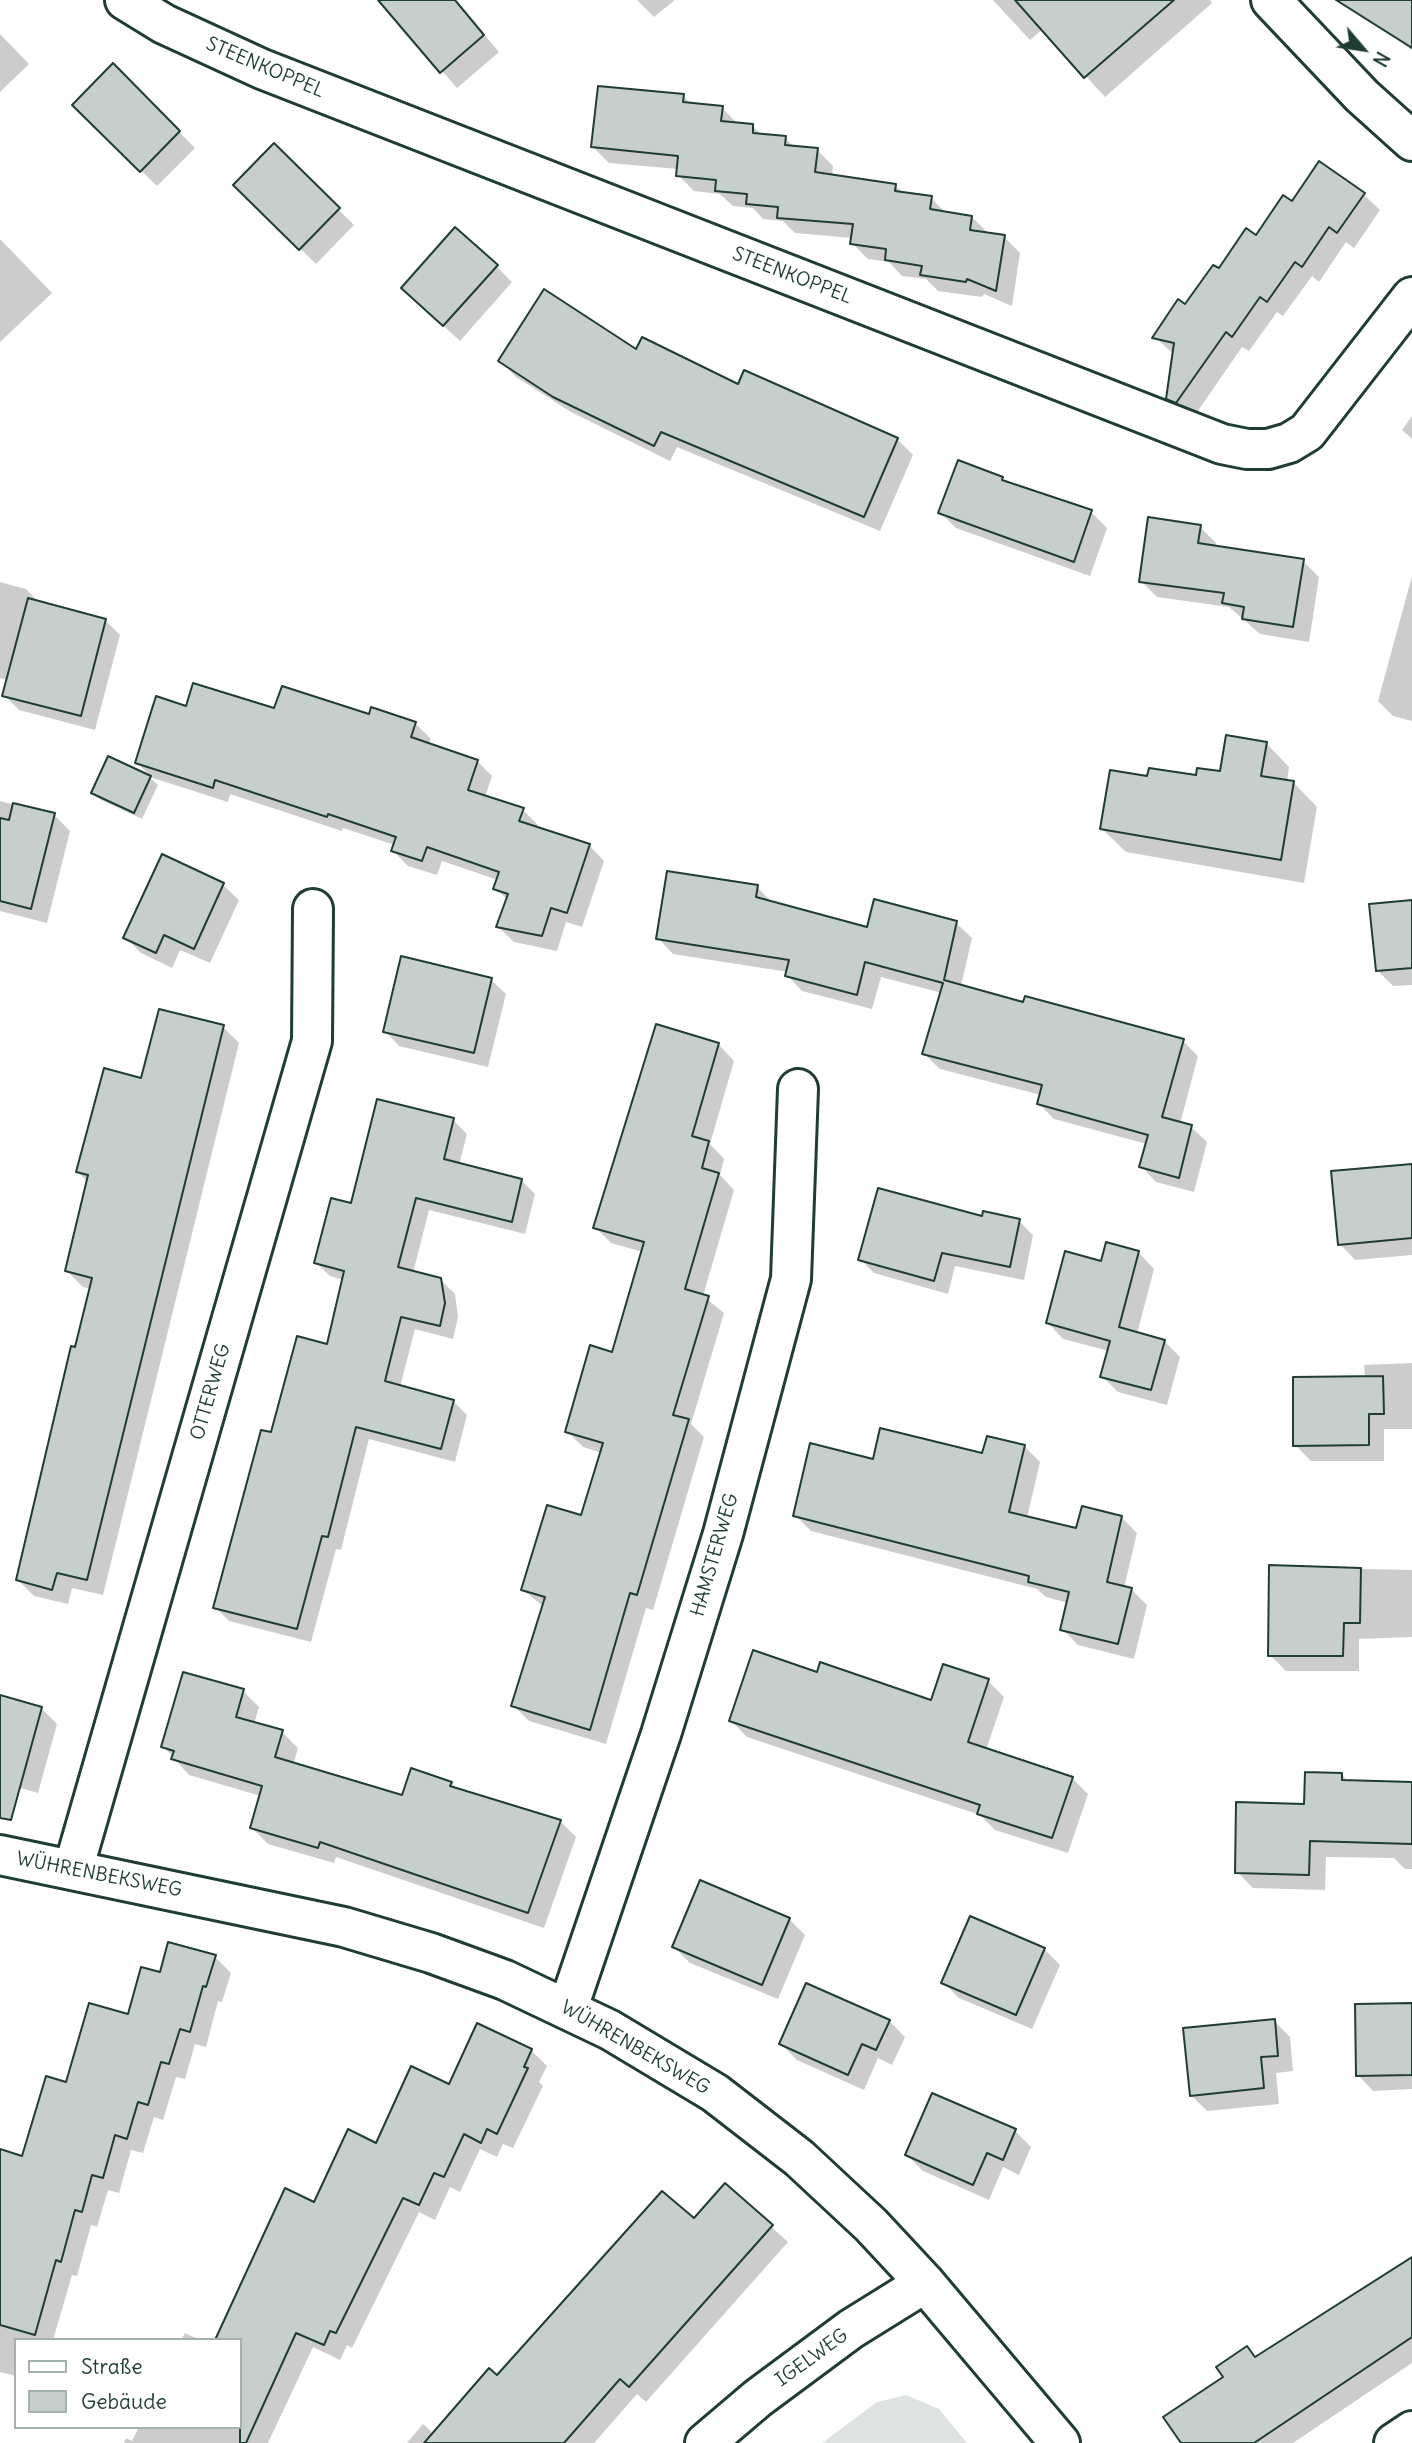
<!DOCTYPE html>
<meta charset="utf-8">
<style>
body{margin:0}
#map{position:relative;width:1412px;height:2443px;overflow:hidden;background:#fff;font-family:Delius,sans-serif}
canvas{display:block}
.legend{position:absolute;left:14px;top:2338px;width:228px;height:91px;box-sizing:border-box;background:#fff;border:2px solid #a5b1ae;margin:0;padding:9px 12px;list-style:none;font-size:21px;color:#1f3d34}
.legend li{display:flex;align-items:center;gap:14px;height:35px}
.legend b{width:35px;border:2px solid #a5b1ae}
.north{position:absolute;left:1328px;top:14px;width:70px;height:70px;-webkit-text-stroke:5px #fff;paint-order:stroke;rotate:119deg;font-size:19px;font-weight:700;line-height:28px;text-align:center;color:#1f3d34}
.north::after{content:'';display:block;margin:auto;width:24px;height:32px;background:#1f3d34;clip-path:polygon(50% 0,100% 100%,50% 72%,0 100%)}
</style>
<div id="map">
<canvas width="1412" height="2443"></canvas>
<ul class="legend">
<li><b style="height:9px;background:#fff"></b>Straße</li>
<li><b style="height:19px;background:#c7cfcc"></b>Gebäude</li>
</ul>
<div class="north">N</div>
</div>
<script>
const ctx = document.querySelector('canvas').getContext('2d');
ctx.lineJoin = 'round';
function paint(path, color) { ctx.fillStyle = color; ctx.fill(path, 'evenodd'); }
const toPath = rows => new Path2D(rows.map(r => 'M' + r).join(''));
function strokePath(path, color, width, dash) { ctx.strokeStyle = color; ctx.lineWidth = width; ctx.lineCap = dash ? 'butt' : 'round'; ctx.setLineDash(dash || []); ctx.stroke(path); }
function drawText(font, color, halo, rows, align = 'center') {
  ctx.font = font + ' Delius,sans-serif'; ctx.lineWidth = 5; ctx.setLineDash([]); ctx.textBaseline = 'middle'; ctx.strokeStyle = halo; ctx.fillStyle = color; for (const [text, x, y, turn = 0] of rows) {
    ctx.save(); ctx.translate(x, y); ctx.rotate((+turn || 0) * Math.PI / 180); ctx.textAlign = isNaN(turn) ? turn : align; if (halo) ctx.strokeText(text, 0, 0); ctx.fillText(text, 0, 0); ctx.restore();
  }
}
const green = toPath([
 [906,2395,939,2409,967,2443,822,2443,877,2402]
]);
const shadow = toPath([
 [380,0,455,0,499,52,457,88],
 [637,0,675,0,654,17],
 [993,0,1210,0,1212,3,1105,97,1043,29,1030,40],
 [1383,0,1412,0,1412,50,1370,20],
 [0,34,29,64,0,92],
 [113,66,195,148,157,186,74,105],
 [683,96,692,105,722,108,739,125,752,126,762,135,785,138,795,148,817,150,833,166,832,176,895,185,904,194,931,198,946,213,972,217,988,233,1004,237,1020,253,1012,306,984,294,982,297,938,291,926,279,902,276,889,262,868,259,852,243,852,238,795,233,783,221,763,219,753,208,733,206,720,194,694,191,678,175,678,169,609,163,593,147],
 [274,145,354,225,316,264,235,185],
 [1320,164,1364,195,1380,210,1354,248,1346,242,1319,282,1312,276,1283,316,1277,312,1249,351,1242,347,1193,418,1184,414,1168,398,1174,354,1154,337,1292,203],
 [0,239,52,293,0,342],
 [496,266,512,282,460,341,419,303],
 [637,351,897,439,913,455,880,531,677,447,670,461,571,412,516,377,500,361],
 [1412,416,1412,439,1402,430],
 [1002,479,1007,484,1091,512,1107,528,1090,576,956,528,940,512],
 [1200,527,1216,543,1215,548,1303,561,1319,577,1309,642,1260,634,1229,607,1157,597,1141,581],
 [1412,576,1412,721,1393,716,1378,701],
 [0,582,26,589,41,604,105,620,120,635,95,730,19,710,4,695,8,680,0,678],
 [188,708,370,716,415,723,431,739,428,745,477,761,492,776,485,797,523,810,538,825,537,828,589,845,604,861,582,927,566,922,557,951,514,942,498,927,508,900,495,888,498,880,442,861,437,875,408,866,393,851,395,845,343,828,342,831,230,794,228,802,153,778,137,763],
 [1266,743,1289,767,1287,782,1294,783,1317,807,1304,883,1126,852,1102,829,1149,778,1221,773],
 [150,778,158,785,142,819,101,800,93,793],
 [0,801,54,815,70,831,47,923,0,911],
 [223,885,239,900,210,963,180,950,172,968,141,953,125,937],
 [757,887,772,902,868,929,956,923,972,938,961,986,1183,1041,1198,1056,1180,1124,1191,1127,1207,1142,1194,1192,1156,1182,1141,1166,1147,1144,1054,1119,1038,1103,1041,1095,940,1069,924,1054,942,993,881,977,872,1009,802,991,787,975,788,972,673,954,658,938],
 [1412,901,1412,985,1393,986,1377,970],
 [491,980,506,994,488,1067,399,1046,385,1031],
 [657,1026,719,1045,734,1061,710,1144,724,1159,720,1175,734,1190,703,1296,724,1313,691,1424,704,1437,653,1610,646,1608,606,1744,529,1721,513,1705,544,1607,523,1590,583,1517,602,1453,583,1447,567,1431,613,1354,643,1252,611,1243,595,1227],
 [223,1027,239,1043,103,1595,72,1588,68,1604,34,1596,18,1580,91,1289,83,1287,67,1271,88,1182,78,1172],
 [453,1120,467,1134,459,1165,521,1180,535,1194,525,1234,429,1210,413,1273,441,1280,455,1294,458,1317,453,1339,415,1329,400,1387,453,1401,467,1415,455,1462,369,1439,341,1550,336,1549,311,1642,229,1621,215,1607,273,1435,328,1346,343,1280,330,1276,316,1263,352,1206],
 [1412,1166,1412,1255,1355,1260,1340,1244],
 [983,1218,1019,1221,1033,1235,1024,1280,955,1266,948,1294,874,1273,860,1259],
 [1139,1253,1154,1269,1137,1334,1164,1341,1180,1357,1167,1405,1118,1392,1102,1376,1109,1351,1063,1339,1048,1323,1102,1263],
 [1412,1363,1412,1429,1384,1429,1384,1461,1311,1461,1295,1445,1365,1378,1364,1365],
 [1024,1446,1040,1462,1027,1518,1078,1530,1121,1517,1137,1533,1124,1588,1131,1589,1147,1605,1134,1659,1078,1645,1062,1629,1068,1603,1046,1597,1037,1589,811,1531,795,1515,874,1461,983,1455],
 [1271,1567,1412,1570,1412,1637,1359,1639,1359,1671,1286,1671,1270,1655],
 [818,1674,932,1702,988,1681,1004,1697,986,1750,1072,1778,1088,1794,1068,1853,995,1830,980,1815,747,1737,731,1721],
 [243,1691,259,1707,254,1724,282,1732,298,1748,293,1765,403,1797,451,1783,457,1790,560,1821,576,1837,544,1928,336,1857,334,1863,268,1844,252,1828,261,1796,189,1775,163,1746],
 [0,1697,41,1708,57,1724,38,1793,0,1782],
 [1342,1775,1349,1782,1412,1784,1412,1869,1405,1869,1394,1858,1326,1857,1325,1890,1253,1888,1237,1872],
 [789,1919,805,1935,778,1999,690,1963,674,1947],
 [1044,1949,1060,1965,1032,2029,959,1998,943,1982],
 [215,1957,231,1973,222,2002,218,2001,206,2047,195,2044,185,2079,176,2077,163,2120,154,2117,143,2153,131,2150,119,2193,108,2190,97,2227,91,2225,77,2276,72,2275,53,2340,16,2340,16,2376,0,2372,0,2161,23,2158,67,2084,130,2016,161,1975],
 [1412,2005,1412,2089,1373,2091,1358,2075],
 [889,2021,905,2037,892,2065,878,2058,864,2090,797,2060,781,2044],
 [1274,2021,1290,2037,1293,2071,1276,2073,1279,2104,1207,2111,1191,2095],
 [531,2050,547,2066,539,2082,543,2086,513,2148,503,2144,497,2157,480,2149,460,2192,450,2187,435,2220,419,2212,352,2348,347,2345,340,2360,313,2347,268,2443,124,2443,126,2438,132,2441,139,2427,240,2427,240,2340,315,2204,377,2145,449,2086],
 [933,2095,1015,2131,1031,2147,1019,2175,1003,2167,989,2200,923,2171,907,2155],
 [725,2185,788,2242,646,2402,637,2394,594,2443,407,2443,423,2424,434,2434,497,2378,694,2221],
 [1412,2258,1412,2363,1293,2443,1183,2443,1247,2348,1257,2358],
 [185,2333,200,2340,181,2340]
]);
const building = toPath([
 [378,0,455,0,484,35,440,73,378,0],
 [1015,0,1174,0,1084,78,1015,0],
 [1336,0,1412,0,1412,48,1336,0],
 [113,63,180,131,140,172,72,105,113,63],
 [598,86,684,94,683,102,723,106,721,121,753,124,753,133,786,136,785,145,818,148,815,172,896,184,895,191,932,196,930,209,972,216,970,230,1005,235,996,291,967,279,966,282,920,275,922,266,885,260,886,249,850,244,853,224,777,218,778,207,746,204,747,194,715,191,716,180,676,176,678,156,591,147,598,86],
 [274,143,340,208,299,250,233,185,274,143],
 [1319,161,1365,193,1337,233,1329,227,1302,267,1295,262,1267,302,1260,297,1232,337,1226,332,1176,403,1166,399,1174,343,1152,338,1178,299,1185,304,1213,265,1219,268,1246,228,1256,235,1283,195,1292,201,1319,161],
 [455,227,498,265,443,326,401,288,455,227],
 [544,289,636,349,642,337,738,384,744,370,898,438,864,517,661,432,654,446,553,397,498,361,544,289],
 [958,460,1003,477,1002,480,1092,510,1074,562,938,513,958,460],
 [1148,517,1201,525,1198,543,1304,559,1293,627,1242,619,1244,607,1222,603,1224,593,1139,582,1148,517],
 [28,598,106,619,81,716,2,696,28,598],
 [193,683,274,708,282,686,369,714,371,707,416,722,411,737,478,760,468,790,524,808,519,821,590,844,567,913,551,908,542,936,496,927,508,894,493,889,499,872,427,847,422,861,391,851,396,837,328,814,327,817,215,780,213,788,135,763,156,696,186,706,193,683],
 [1226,735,1267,742,1261,776,1294,781,1281,860,1100,829,1110,770,1147,776,1149,768,1196,775,1197,768,1220,771,1226,735],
 [108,756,151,776,134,813,91,793,108,756],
 [13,803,55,813,31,909,0,901,0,818,9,820,13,803],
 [162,854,224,883,194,949,164,935,156,953,123,938,162,854],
 [667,871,758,885,756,897,867,927,874,899,957,921,944,980,1023,1002,1025,996,1184,1039,1162,1117,1192,1125,1179,1178,1139,1167,1148,1135,1037,1104,1042,1085,922,1054,943,983,865,962,857,995,785,976,789,960,656,939,667,871],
 [1412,900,1412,968,1376,971,1369,904,1412,900],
 [401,956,492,978,474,1053,383,1032,401,956],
 [159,1009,224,1025,87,1580,57,1573,52,1590,16,1580,71,1346,75,1347,92,1278,65,1271,88,1175,76,1172,104,1068,141,1078,159,1009],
 [656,1024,719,1043,692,1136,709,1141,702,1168,719,1173,685,1289,709,1296,673,1415,689,1419,637,1595,630,1593,590,1730,511,1706,545,1597,521,1590,547,1505,581,1515,603,1443,565,1432,590,1345,612,1352,644,1242,593,1228,656,1024],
 [377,1099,454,1118,444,1159,522,1179,512,1222,416,1198,398,1267,441,1278,445,1303,440,1326,401,1317,385,1381,454,1400,441,1449,356,1427,328,1537,322,1536,297,1629,213,1608,261,1430,271,1432,297,1336,327,1344,344,1271,314,1263,331,1198,351,1203,377,1099],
 [1412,1164,1412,1238,1338,1245,1331,1171,1412,1164],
 [878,1188,982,1216,983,1211,1020,1219,1010,1267,942,1253,934,1281,858,1260,878,1188],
 [1106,1242,1139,1251,1119,1327,1165,1340,1151,1390,1100,1377,1110,1341,1046,1323,1065,1251,1101,1261,1106,1242],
 [1383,1376,1384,1414,1369,1414,1369,1445,1293,1446,1293,1377,1383,1376],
 [880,1428,982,1453,987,1436,1025,1445,1009,1512,1076,1528,1082,1506,1122,1516,1107,1582,1132,1588,1118,1644,1060,1630,1069,1592,1028,1582,1029,1576,793,1516,810,1443,873,1459,880,1428],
 [1269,1565,1361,1568,1360,1623,1344,1623,1343,1656,1268,1656,1269,1565],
 [753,1650,817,1672,820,1662,931,1700,943,1664,989,1679,968,1742,1073,1777,1052,1838,977,1814,980,1805,729,1721,753,1650],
 [183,1672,244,1689,236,1717,283,1730,275,1757,402,1795,411,1768,452,1782,450,1786,561,1820,528,1913,320,1842,318,1848,250,1828,262,1786,171,1759,174,1751,161,1747,183,1672],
 [0,1695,42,1707,11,1820,0,1818,0,1695],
 [1305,1772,1342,1773,1342,1780,1412,1782,1412,1844,1310,1841,1309,1875,1235,1873,1236,1802,1304,1804,1305,1772],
 [700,1880,790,1918,762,1985,672,1947,700,1880],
 [970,1916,1045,1948,1016,2015,941,1983,970,1916],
 [168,1942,216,1955,206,1987,203,1986,190,2032,180,2029,169,2064,161,2062,148,2105,138,2102,127,2139,115,2135,103,2178,92,2175,82,2212,75,2210,61,2262,56,2260,35,2335,0,2325,0,2149,22,2156,46,2076,66,2082,89,2003,128,2014,141,1967,160,1972,168,1942],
 [806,1983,890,2020,876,2050,862,2044,848,2075,779,2044,806,1983],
 [1412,2003,1412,2075,1356,2076,1355,2004,1412,2003],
 [1275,2019,1278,2056,1261,2057,1264,2088,1190,2096,1183,2028,1275,2019],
 [477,2023,532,2049,524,2067,528,2068,497,2134,487,2129,481,2143,464,2134,444,2177,434,2173,419,2205,403,2198,336,2333,330,2331,324,2345,296,2333,246,2443,240,2443,240,2340,215,2340,285,2188,314,2202,348,2129,376,2143,411,2066,449,2084,477,2023],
 [932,2093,1016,2129,1003,2160,987,2153,973,2185,905,2155,932,2093],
 [725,2183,773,2225,629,2387,620,2379,564,2443,424,2443,489,2368,497,2375,662,2191,694,2218,725,2183],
 [1412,2257,1412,2337,1254,2443,1181,2443,1163,2417,1223,2377,1216,2367,1247,2346,1255,2357,1412,2257]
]);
const minor = toPath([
 [125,0,164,24,262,69,1222,444,1247,449,1268,449,1289,443,1307,432,1412,297],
 [1271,0,1362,96,1412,141],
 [0,1855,344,1927,431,1953,505,1980,610,2030,715,2093,799,2158,871,2225,925,2283,1060,2443],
 [73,1870,312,1041,313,909],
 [568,2008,661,1734,723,1534,791,1279,798,1089],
 [705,2443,758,2398,851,2329,925,2283],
 [1394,2443,1412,2431]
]);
const streetNames = [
 ["STEENKOPPEL",265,68,23],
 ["STEENKOPPEL",792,276,21],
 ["OTTERWEG",211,1392,-74],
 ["HAMSTERWEG",715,1555,-74],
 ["WÜHRENBEKSWEG",99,1875,11],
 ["WÜHRENBEKSWEG",635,2048,30],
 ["IGELWEG",812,2358,-36]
];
paint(green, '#dee3e2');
paint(shadow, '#0003');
paint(building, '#c7cfcc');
strokePath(building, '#1f3d34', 2);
strokePath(minor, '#1f3d34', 44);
strokePath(minor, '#fff', 38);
drawText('19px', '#1f3d34', '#fff', streetNames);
</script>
